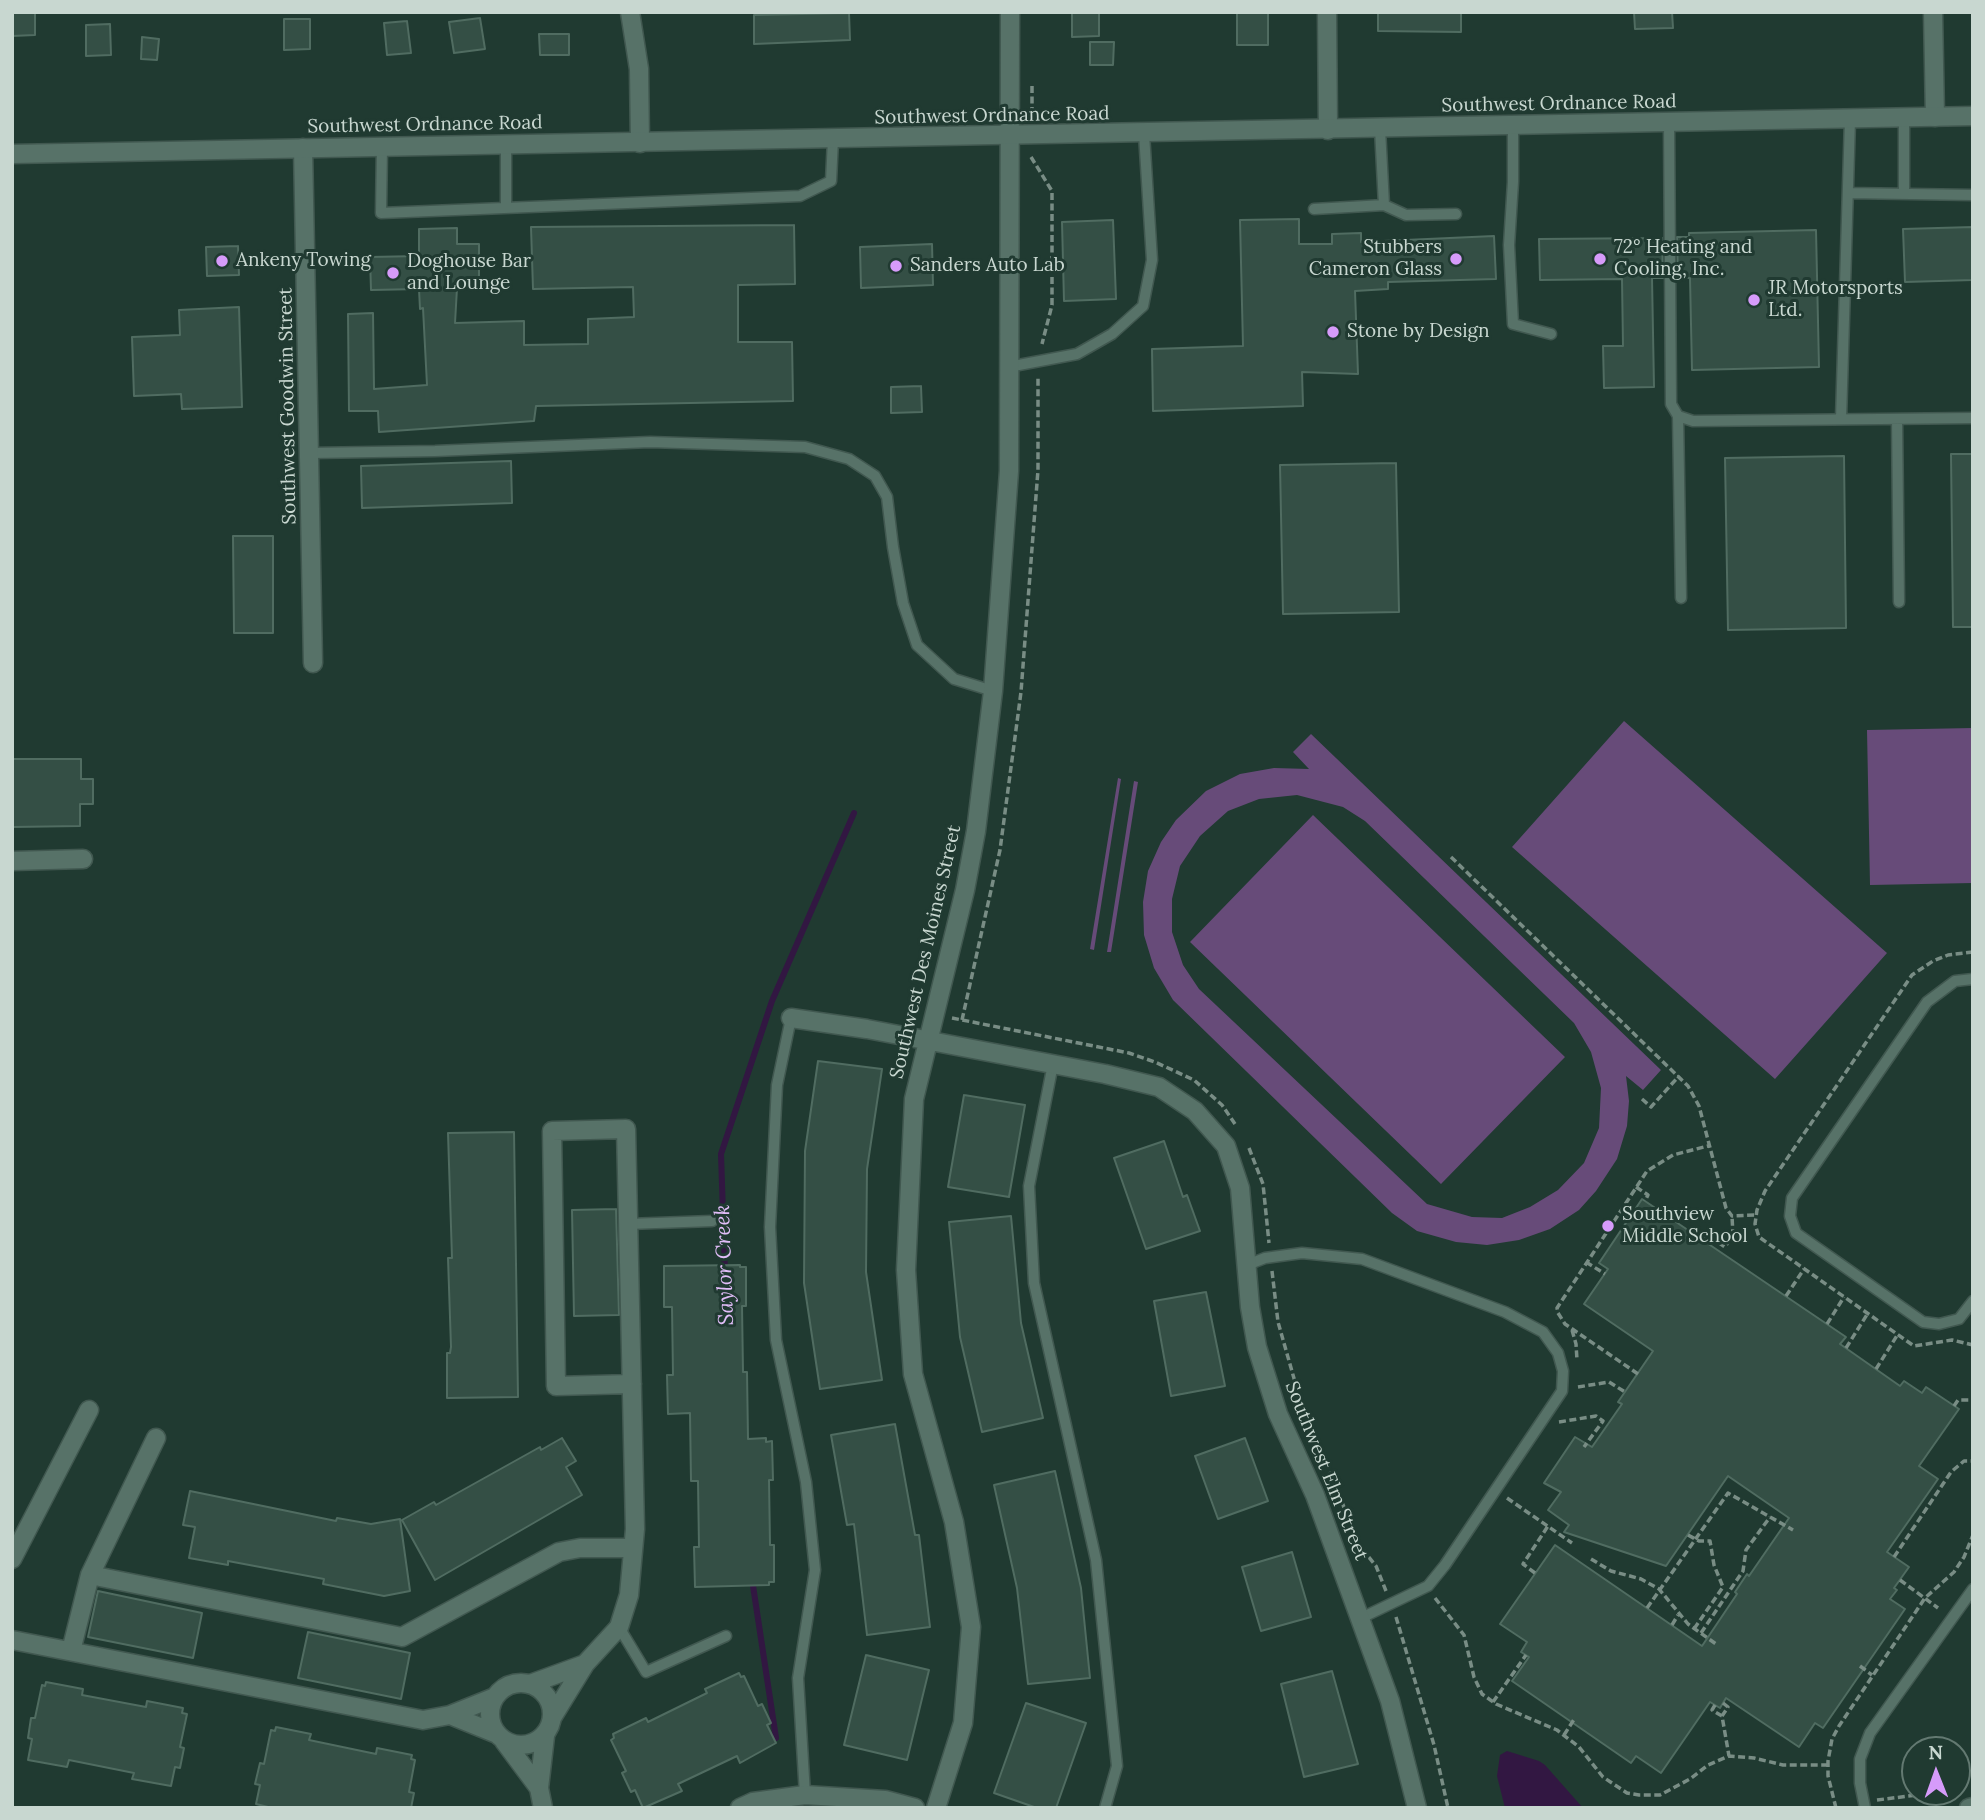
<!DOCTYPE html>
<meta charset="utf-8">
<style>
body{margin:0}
#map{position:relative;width:1985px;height:1820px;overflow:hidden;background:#203a31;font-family:Lora,serif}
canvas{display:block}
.frame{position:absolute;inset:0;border:14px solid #c8d7d0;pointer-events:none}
.north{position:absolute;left:1901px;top:1736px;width:70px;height:70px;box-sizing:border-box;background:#203a31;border:2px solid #637971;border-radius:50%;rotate:359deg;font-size:19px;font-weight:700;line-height:28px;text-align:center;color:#c8d7d0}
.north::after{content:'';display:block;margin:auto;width:24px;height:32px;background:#d69bfa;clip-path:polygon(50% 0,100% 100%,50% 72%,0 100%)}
</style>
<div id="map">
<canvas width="1985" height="1820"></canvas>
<div class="frame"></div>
<div class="north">N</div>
</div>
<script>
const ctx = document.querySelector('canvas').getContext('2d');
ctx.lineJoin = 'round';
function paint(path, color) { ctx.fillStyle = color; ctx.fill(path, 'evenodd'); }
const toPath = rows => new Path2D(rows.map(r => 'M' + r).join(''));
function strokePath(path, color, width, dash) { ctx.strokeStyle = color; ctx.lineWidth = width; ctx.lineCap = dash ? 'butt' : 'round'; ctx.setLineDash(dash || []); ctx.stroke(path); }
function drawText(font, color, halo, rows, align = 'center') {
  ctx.font = font + ' Lora,serif'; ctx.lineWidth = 6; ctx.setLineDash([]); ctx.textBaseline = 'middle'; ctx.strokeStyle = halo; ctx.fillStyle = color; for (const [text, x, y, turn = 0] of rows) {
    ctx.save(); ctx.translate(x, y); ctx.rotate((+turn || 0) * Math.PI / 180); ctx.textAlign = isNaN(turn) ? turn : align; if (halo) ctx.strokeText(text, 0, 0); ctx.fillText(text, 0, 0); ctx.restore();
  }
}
const green = toPath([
 [1624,721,1887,953,1775,1079,1512,847],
 [1973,728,1973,883,1870,885,1867,730],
 [1311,734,1661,1070,1643,1090,1626,1076,1629,1101,1627,1126,1617,1159,1596,1191,1579,1210,1550,1229,1519,1240,1487,1245,1456,1242,1417,1231,1392,1213,1173,1000,1154,968,1144,935,1143,902,1148,871,1161,842,1176,820,1206,791,1240,774,1274,768,1309,769,1293,752],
 [1297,795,1343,807,1365,821,1574,1023,1591,1052,1601,1088,1599,1128,1584,1163,1558,1190,1530,1207,1502,1218,1472,1217,1427,1204,1199,989,1183,965,1172,932,1172,899,1180,866,1200,836,1228,811,1259,799],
 [1118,778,1121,779,1094,950,1090,949],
 [1134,781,1138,782,1111,952,1107,952],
 [1313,815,1565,1057,1441,1184,1190,942]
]);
const water = toPath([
 [1507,1751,1539,1761,1545,1765,1583,1808,1505,1808,1497,1776,1500,1755]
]);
const stream = toPath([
 [725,1273,721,1154,772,1001,854,813],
 [752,1579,776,1738]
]);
const building = toPath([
 [12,12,35,12,35,35,12,36,12,12],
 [1072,12,1099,12,1099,36,1072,37,1072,12],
 [1237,12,1268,12,1268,45,1237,45,1237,12],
 [1378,12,1461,12,1461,32,1378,31,1378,12],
 [1634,12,1672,12,1673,28,1635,29,1634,12],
 [849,13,850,40,754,44,754,15,849,13],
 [480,18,485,49,454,53,449,22,480,18],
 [284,19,310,19,310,49,284,50,284,19],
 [407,21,411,53,387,55,384,23,407,21],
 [110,24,111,55,86,56,86,25,110,24],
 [539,34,569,34,569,55,540,55,539,34],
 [142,37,159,39,157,60,141,59,142,37],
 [1090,42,1114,42,1113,65,1090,65,1090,42],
 [1299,219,1299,244,1332,244,1332,234,1361,233,1361,242,1494,236,1496,279,1388,282,1388,289,1355,291,1358,374,1302,372,1303,406,1153,411,1152,349,1243,346,1240,220,1299,219],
 [1113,220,1116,299,1064,301,1062,222,1113,220],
 [794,225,795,284,738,285,738,342,792,342,793,401,536,406,534,421,379,432,378,411,349,411,348,314,373,313,374,389,427,385,423,308,420,309,419,289,371,290,370,257,419,256,419,229,457,228,457,244,479,244,479,287,457,288,455,323,524,321,524,345,588,344,588,319,634,317,633,287,533,289,531,227,794,225],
 [1973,227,1973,280,1905,282,1903,229,1973,227],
 [1816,230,1819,367,1692,370,1690,278,1678,278,1677,237,1689,237,1689,233,1816,230],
 [1662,238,1663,278,1652,278,1654,387,1604,388,1603,346,1623,346,1622,279,1540,280,1539,239,1662,238],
 [932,244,933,285,861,288,860,247,932,244],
 [238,246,239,275,207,276,206,247,238,246],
 [239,307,242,407,182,409,181,394,134,396,132,337,180,335,179,310,239,307],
 [921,386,922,412,891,413,891,387,921,386],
 [1951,454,1973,454,1973,627,1953,627,1951,454],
 [1844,456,1846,628,1728,630,1725,458,1844,456],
 [511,461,512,503,362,508,361,466,511,461],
 [1396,463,1399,612,1283,614,1280,465,1396,463],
 [233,536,273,536,273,633,234,633,233,536],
 [12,759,81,759,81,779,93,779,93,804,80,804,80,826,12,827,12,759],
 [818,1061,882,1069,867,1169,866,1272,882,1380,820,1389,804,1283,805,1151,818,1061],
 [964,1095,1025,1105,1009,1197,948,1187,964,1095],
 [514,1132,518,1397,447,1398,447,1353,450,1353,451,1347,448,1258,452,1258,448,1133,514,1132],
 [1164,1141,1183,1197,1187,1195,1200,1231,1146,1249,1114,1158,1164,1141],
 [1642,1199,1846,1337,1840,1344,1900,1386,1904,1381,1922,1393,1926,1387,1959,1409,1919,1466,1938,1479,1887,1552,1909,1567,1894,1588,1897,1590,1890,1599,1905,1609,1823,1728,1815,1723,1799,1747,1726,1698,1720,1708,1710,1702,1661,1773,1636,1756,1631,1763,1512,1681,1529,1657,1521,1652,1527,1642,1500,1624,1555,1545,1702,1646,1737,1594,1735,1592,1747,1574,1749,1576,1789,1518,1728,1476,1666,1566,1564,1532,1569,1525,1548,1510,1561,1492,1544,1483,1575,1437,1592,1447,1622,1404,1618,1402,1653,1351,1584,1304,1608,1269,1599,1263,1642,1199],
 [616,1209,619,1315,574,1316,572,1210,616,1209],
 [1011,1216,1021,1323,1043,1418,982,1432,960,1337,949,1222,1011,1216],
 [740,1265,740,1267,746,1267,746,1306,742,1306,743,1372,747,1372,748,1439,766,1438,766,1442,772,1441,773,1480,769,1480,770,1545,774,1545,774,1582,769,1582,769,1585,695,1587,694,1547,699,1547,698,1481,691,1481,690,1413,668,1414,667,1375,673,1375,672,1307,664,1307,664,1266,740,1265],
 [1206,1292,1225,1386,1171,1396,1154,1301,1206,1292],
 [895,1424,915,1535,919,1535,930,1627,867,1635,854,1524,847,1525,831,1435,895,1424],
 [562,1438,576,1461,566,1467,582,1495,435,1580,402,1520,434,1502,436,1505,540,1447,541,1450,562,1438],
 [1245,1438,1268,1501,1218,1519,1195,1456,1245,1438],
 [1055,1471,1081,1588,1090,1678,1028,1684,1017,1588,994,1485,1055,1471],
 [190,1491,336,1521,337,1518,371,1524,400,1519,410,1591,384,1596,323,1584,324,1579,228,1561,228,1565,189,1558,195,1527,183,1525,190,1491],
 [1292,1552,1311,1617,1261,1631,1242,1567,1292,1552],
 [98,1591,202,1613,193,1658,88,1637,98,1591],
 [308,1632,410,1653,401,1699,298,1678,308,1632],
 [866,1655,929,1670,907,1760,844,1745,866,1655],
 [1332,1671,1358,1764,1304,1777,1281,1684,1332,1671],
 [739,1673,741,1677,744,1676,758,1706,762,1704,771,1723,767,1725,776,1743,740,1763,737,1756,678,1784,682,1791,643,1808,635,1790,631,1792,622,1773,626,1771,611,1740,614,1738,613,1734,646,1718,648,1722,707,1693,705,1689,739,1673],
 [46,1682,83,1689,82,1695,146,1707,147,1701,183,1708,182,1713,187,1714,180,1747,184,1748,180,1768,175,1767,171,1786,132,1779,134,1773,69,1760,67,1767,28,1760,32,1739,28,1738,31,1718,35,1718,42,1685,45,1686,46,1682],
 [1026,1703,1086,1723,1056,1808,1037,1808,994,1793,1026,1703],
 [276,1727,311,1734,309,1740,376,1754,377,1748,412,1755,411,1759,415,1760,409,1792,414,1793,411,1808,272,1808,256,1804,260,1785,255,1784,260,1763,264,1764,271,1730,275,1731,276,1727]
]);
const path = toPath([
 [1032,114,1032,84],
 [1031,157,1052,191,1052,305,1042,344],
 [1451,857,1688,1086,1699,1106,1726,1208,1732,1216,1756,1215],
 [1973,952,1948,955,1933,961,1912,975,1765,1191,1757,1210,1755,1224,1759,1237,1914,1346,1952,1340,1973,1345],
 [952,1018,1129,1053,1155,1062,1194,1080,1222,1105,1235,1124],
 [962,1020,1000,850,1021,692,1038,470,1038,376],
 [1642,1099,1651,1107,1679,1076],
 [1249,1148,1263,1184,1269,1243],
 [1636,1187,1648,1195,1645,1201],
 [1703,1241,1707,1235,1725,1247,1733,1235,1732,1216],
 [1586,1262,1605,1274],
 [1272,1271,1278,1322,1297,1389,1359,1545,1376,1566,1386,1591],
 [1786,1296,1804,1269],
 [1827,1324,1844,1297],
 [1572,1330,1576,1344,1577,1360],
 [1846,1348,1868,1313],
 [1876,1369,1898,1334],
 [1638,1374,1565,1324,1558,1313,1557,1308,1647,1171,1673,1155,1708,1146],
 [1578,1387,1609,1382,1625,1392],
 [1954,1406,1958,1400,1973,1400],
 [1559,1422,1596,1416,1603,1421,1584,1447],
 [1507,1498,1572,1543],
 [1688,1535,1699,1541,1710,1541,1714,1565,1723,1587,1694,1629],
 [1894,1557,1951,1472,1964,1461,1973,1461],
 [1591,1559,1611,1571,1641,1579,1659,1589,1688,1624,1716,1644],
 [1535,1573,1523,1564,1548,1526],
 [1900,1580,1938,1608],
 [1435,1598,1464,1635,1474,1677,1482,1694,1496,1704,1557,1730,1579,1747,1603,1777,1627,1793,1639,1795,1660,1795,1690,1779,1708,1765,1729,1756,1754,1758,1783,1765,1828,1765],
 [1647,1608,1728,1493,1793,1530],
 [1396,1617,1434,1745,1448,1808],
 [1672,1625,1678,1615],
 [1701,1633,1743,1571,1746,1550,1770,1517],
 [1860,1666,1872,1675],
 [1493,1702,1526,1655],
 [1723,1703,1728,1707,1722,1716,1729,1756],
 [1715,1705,1712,1710,1722,1716],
 [1564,1735,1575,1718],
 [1877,1800,1941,1792],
 [1836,1808,1828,1776,1828,1761,1832,1739,1839,1726,1925,1598,1954,1572,1964,1557,1973,1535]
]);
const service = toPath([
 [1669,123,1671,404,1678,416,1693,421,1973,418],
 [1513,126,1513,182,1509,245,1513,324,1551,334],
 [1380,129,1384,205,1406,215,1456,214],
 [382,146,381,213,800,196,831,181,833,139],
 [1848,193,1973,195],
 [1904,194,1904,118],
 [506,208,506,145],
 [1314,209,1384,205],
 [1008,367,1077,354,1112,334,1143,306,1152,260,1144,134],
 [1678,416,1681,598],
 [1841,419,1850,119],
 [1897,419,1899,602],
 [311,453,435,451,650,442,805,447,849,459,875,476,887,497,893,547,903,603,917,645,954,679,993,691],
 [1973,979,1955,981,1927,1002,1792,1198,1790,1216,1796,1233,1923,1322,1939,1324,1959,1319,1973,1301],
 [791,1018,777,1085,770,1227,776,1340,806,1482,815,1570,798,1678,805,1795],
 [1053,1064,1029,1186,1034,1283,1096,1560,1117,1766,1105,1808],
 [628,1224,712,1221],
 [1247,1265,1265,1258,1302,1253,1362,1259,1505,1312,1543,1332,1558,1353,1563,1371,1562,1391,1445,1565,1428,1586,1361,1618],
 [619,1627,646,1672,726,1636],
 [1865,1808,1860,1783,1860,1759,1870,1733,1973,1589]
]);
const minor = toPath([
 [630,12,639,69,640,143],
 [1327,12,1328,130],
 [1933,12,1935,117],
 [303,148,313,663],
 [12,861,83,859],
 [791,1018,867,1029,1105,1074,1159,1087,1195,1111,1226,1146,1240,1188,1250,1307,1257,1347,1278,1414,1315,1495,1390,1701,1417,1808],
 [12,1559,89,1410],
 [90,1575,402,1637,559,1552,580,1548,633,1548],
 [12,1640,423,1720,450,1715,495,1697],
 [71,1651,90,1575,156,1438],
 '490 1714a31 31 0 1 1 62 0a31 31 0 1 1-62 0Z',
 [530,1684,585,1664],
 [450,1715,497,1734],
 [553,1716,585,1664,619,1627,629,1595,635,1529,626,1129,552,1131,556,1386,632,1384],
 [504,1741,539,1788],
 [543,1808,539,1788,545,1736],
 [740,1808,753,1802,805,1795,885,1800,915,1808],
 [936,1808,963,1723,971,1627,954,1522,913,1374,906,1270,914,1099,965,890,976,831,993,691,1009,471,1010,12],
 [1969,1808,1973,1807]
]);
const tertiary = toPath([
 [12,154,1973,116]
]);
const markers = [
 [1456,259,7,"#d69bfa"],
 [1600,259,7,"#d69bfa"],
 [222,261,7,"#d69bfa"],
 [896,266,7,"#d69bfa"],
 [393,273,7,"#d69bfa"],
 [1754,300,7,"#d69bfa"],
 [1333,332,7,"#d69bfa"],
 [1608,1226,7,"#d69bfa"]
];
const streetNames = [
 ["Southwest Ordnance Road",1559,104,-1],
 ["Southwest Ordnance Road",992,116,-1],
 ["Southwest Ordnance Road",425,125,-1],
 ["Southwest Goodwin Street",288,406,-91],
 ["Southwest Des Moines Street",926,952,-77],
 ["Southwest Elm Street",1326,1471,68]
];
const poiNames = [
 ["Stubbers",1442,248,"right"],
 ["Cameron Glass",1442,270,"right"],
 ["72° Heating and",1614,248],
 ["Cooling, Inc.",1614,270],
 ["Ankeny Towing",236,261],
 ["Doghouse Bar",407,262],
 ["and Lounge",407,284],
 ["Sanders Auto Lab",910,266],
 ["JR Motorsports",1768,289],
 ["Ltd.",1768,311],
 ["Stone by Design",1347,332],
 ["Southview",1622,1215],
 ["Middle School",1622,1237]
];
const waterNames = [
 ["Saylor Creek",725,1265,-92]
];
paint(green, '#674b79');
paint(water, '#321742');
strokePath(stream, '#321742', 6);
paint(building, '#344f45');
strokePath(building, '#506c61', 2);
strokePath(service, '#415850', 13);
strokePath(minor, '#415850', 21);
strokePath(tertiary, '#415850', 21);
strokePath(path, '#798d85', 3.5, [7, 3.5]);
strokePath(service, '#577268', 10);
strokePath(minor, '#577268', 18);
strokePath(tertiary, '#577268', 18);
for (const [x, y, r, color] of markers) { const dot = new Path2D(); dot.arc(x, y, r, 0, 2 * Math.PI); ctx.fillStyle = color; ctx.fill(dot); strokePath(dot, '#203a31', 2.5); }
drawText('19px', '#c8d7d0', '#203a31', streetNames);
drawText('19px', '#c8d7d0', '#203a31', poiNames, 'left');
drawText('italic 21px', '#e1bdf8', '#203a31', waterNames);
</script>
